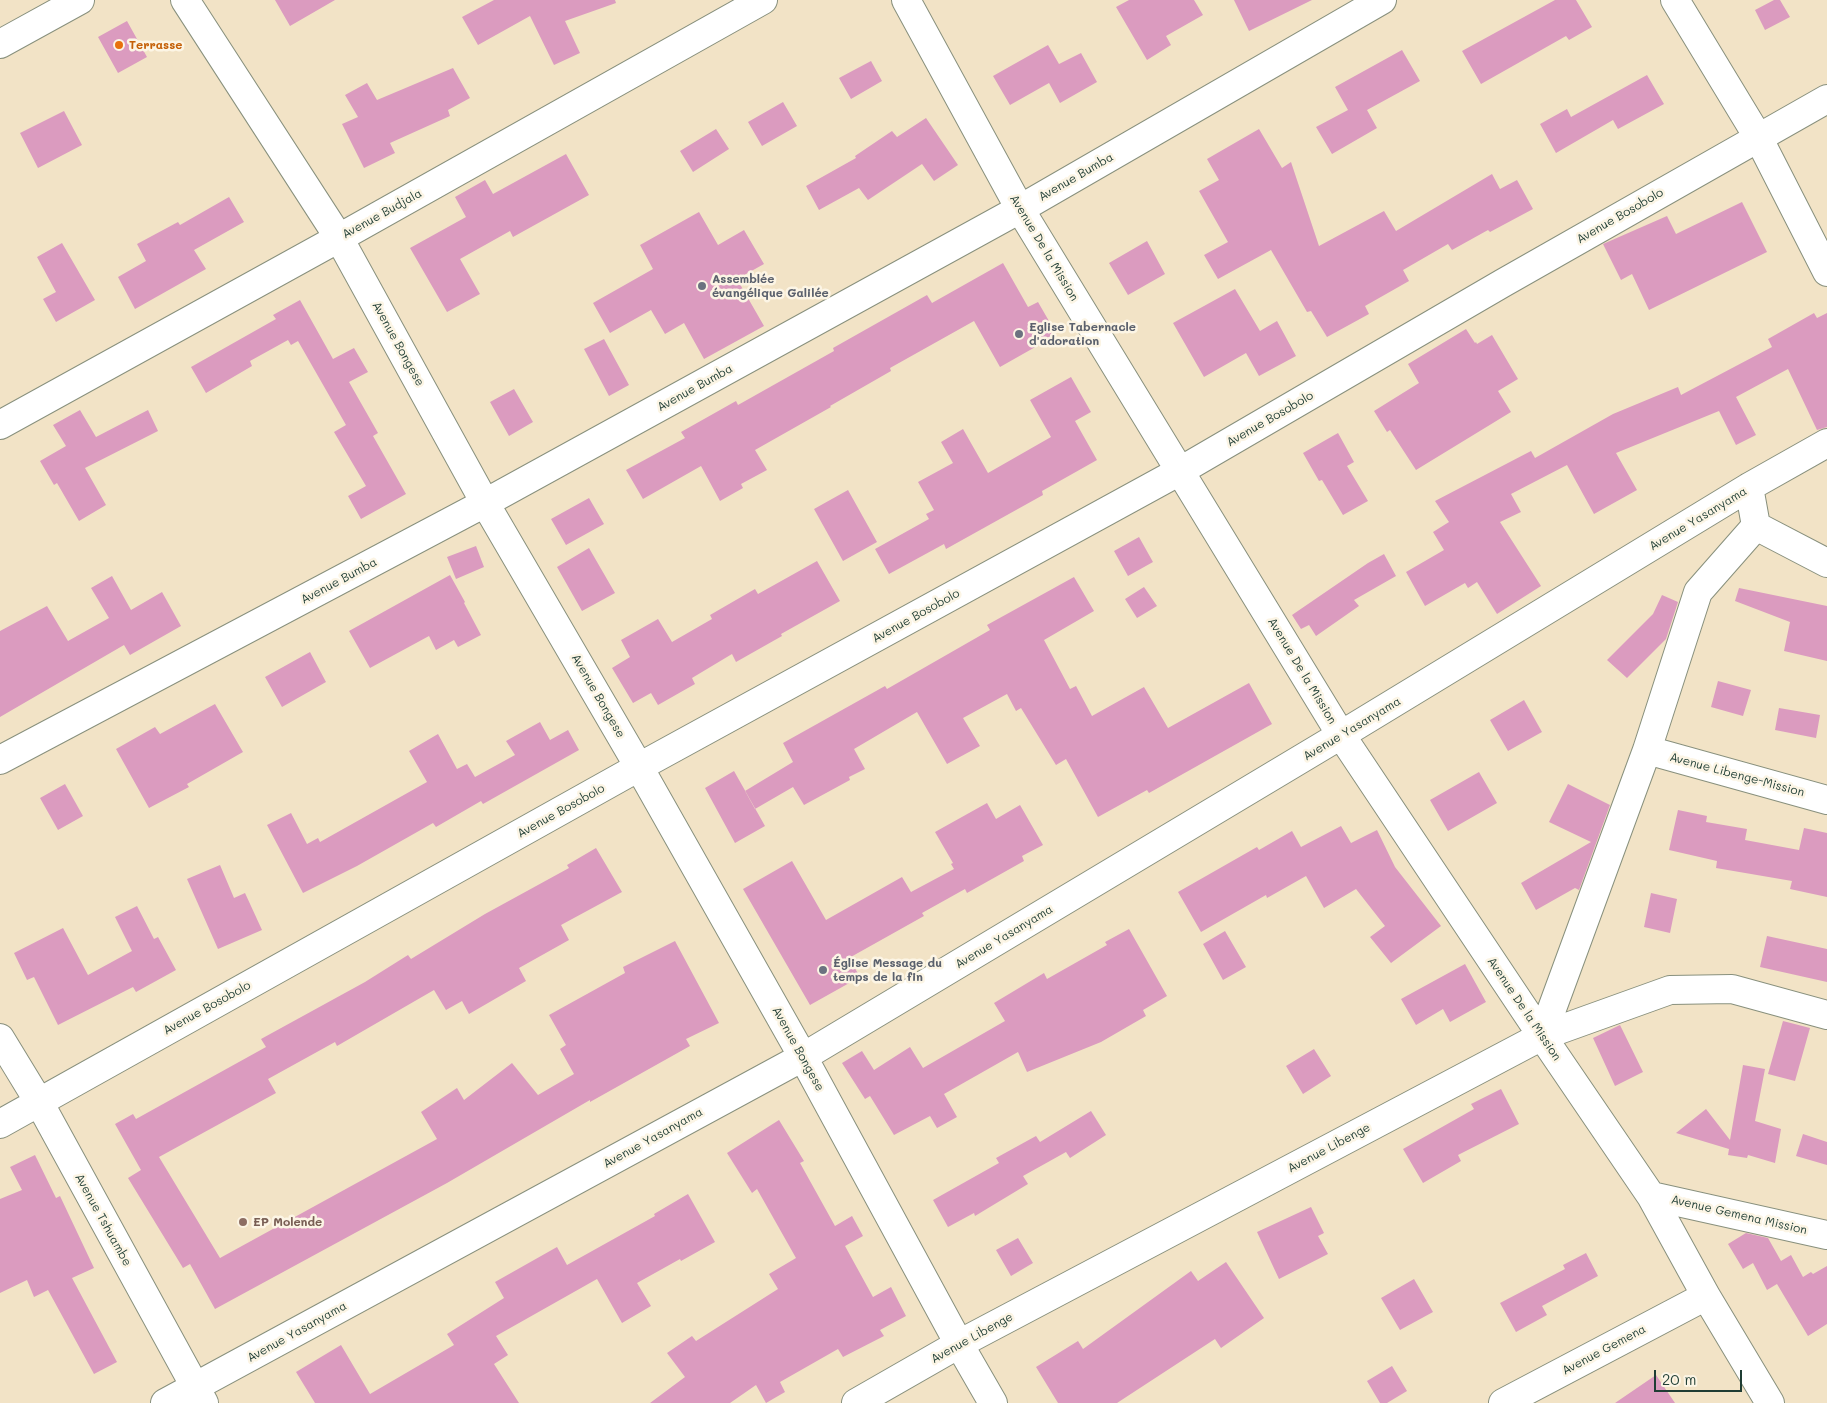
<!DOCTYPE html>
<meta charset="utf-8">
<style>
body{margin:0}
#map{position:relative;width:1827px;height:1403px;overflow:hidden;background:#f2e3c6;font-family:Mali,sans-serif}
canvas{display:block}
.scale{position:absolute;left:1654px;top:1370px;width:88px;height:22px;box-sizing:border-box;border:2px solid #1f3d34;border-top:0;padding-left:6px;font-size:15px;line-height:18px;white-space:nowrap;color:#1f3d34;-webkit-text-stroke:4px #fcf5e5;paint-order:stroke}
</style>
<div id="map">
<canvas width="1827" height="1403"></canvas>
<div class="scale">20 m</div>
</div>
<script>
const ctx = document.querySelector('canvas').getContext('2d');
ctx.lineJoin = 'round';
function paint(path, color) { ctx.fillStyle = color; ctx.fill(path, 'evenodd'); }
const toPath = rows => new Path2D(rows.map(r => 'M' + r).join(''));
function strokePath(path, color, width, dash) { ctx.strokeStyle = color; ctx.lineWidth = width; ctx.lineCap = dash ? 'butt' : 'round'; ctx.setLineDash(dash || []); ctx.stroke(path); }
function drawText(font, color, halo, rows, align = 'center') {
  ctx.font = font + ' Mali,sans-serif'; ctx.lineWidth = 5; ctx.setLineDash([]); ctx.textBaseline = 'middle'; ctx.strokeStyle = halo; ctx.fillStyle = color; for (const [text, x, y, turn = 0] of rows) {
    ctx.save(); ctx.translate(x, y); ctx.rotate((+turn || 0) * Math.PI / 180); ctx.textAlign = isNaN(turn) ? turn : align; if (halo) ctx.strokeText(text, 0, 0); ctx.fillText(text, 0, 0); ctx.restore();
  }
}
const building = toPath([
 [275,0,335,0,290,26],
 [494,0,615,0,616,3,565,21,580,53,554,65,530,16,478,45,462,17],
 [1129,0,1194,0,1203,15,1166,36,1171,45,1147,60,1116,7],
 [1234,0,1312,0,1249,31],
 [1555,0,1576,0,1592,27,1569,40,1566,36,1481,84,1462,51],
 [1774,0,1780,0,1790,17,1765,30,1755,10],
 [127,21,147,57,118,73,98,37],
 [1048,45,1059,64,1081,53,1097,82,1060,103,1049,83,1010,105,993,76],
 [1402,50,1420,81,1367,110,1377,128,1332,154,1316,127,1348,110,1335,87],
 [871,61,882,81,851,99,839,78],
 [453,68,470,98,448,110,450,116,390,143,395,153,364,168,342,124,358,117,345,95,367,83,377,100],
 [1647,75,1664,104,1618,129,1613,120,1556,153,1540,124,1567,109,1571,117],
 [783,102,797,126,762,146,748,122],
 [64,111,82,145,38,168,20,133],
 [926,118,958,165,934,181,922,164,868,200,859,188,819,210,806,186,856,158,855,156,892,131,897,137],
 [716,129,729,149,693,172,680,151],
 [1259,129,1282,168,1291,162,1319,246,1384,211,1396,231,1492,174,1500,189,1517,180,1533,209,1490,232,1488,230,1452,250,1448,244,1403,270,1409,281,1365,306,1369,314,1327,337,1311,311,1307,312,1271,250,1218,279,1204,255,1228,242,1199,191,1219,180,1207,159],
 [566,154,589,195,513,237,510,231,460,259,480,294,447,312,410,248,466,217,455,197,485,180,493,194],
 [229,197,244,222,194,250,206,269,135,309,118,277,146,261,137,244,178,222,180,225],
 [1742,202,1767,252,1649,310,1632,274,1621,280,1603,244,1667,216,1676,234],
 [699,212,718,245,744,230,764,264,737,279,764,326,704,359,684,323,665,334,651,310,610,333,593,303,653,269,640,245],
 [1147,241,1165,274,1128,295,1109,263],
 [62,243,95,300,56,322,43,299,56,292,37,257],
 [1003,263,1028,307,1038,302,1053,328,1053,337,1000,367,974,321,890,368,891,371,830,406,831,407,755,450,767,470,741,484,743,488,720,501,701,466,643,499,626,470,685,438,681,432,736,401,738,405,834,351,833,348,927,295,932,303],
 [1235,289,1260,331,1277,321,1296,356,1259,376,1246,353,1204,377,1173,323],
 [300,300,333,359,354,348,368,372,349,382,378,433,373,436,406,494,361,519,348,496,366,486,334,432,346,425,298,341,291,345,288,340,250,361,252,366,206,393,191,367,276,319,273,315],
 [1814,313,1817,318,1827,313,1827,427,1817,430,1788,369,1736,397,1756,435,1736,445,1719,411,1616,453,1637,490,1594,514,1567,465,1511,494,1521,512,1500,522,1541,586,1497,614,1477,582,1468,588,1465,583,1425,606,1406,572,1444,550,1433,532,1449,522,1435,501,1531,451,1535,458,1613,414,1678,387,1681,395,1772,347,1768,339],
 [1466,329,1475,343,1476,342,1477,344,1492,335,1518,379,1498,391,1511,412,1416,470,1390,430,1387,432,1374,411,1419,383,1408,364],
 [604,339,629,385,609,396,584,349],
 [1071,377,1091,412,1075,421,1097,460,1042,491,1043,495,946,549,944,544,889,574,875,549,929,519,926,514,934,510,918,482,953,463,941,442,963,429,988,473,1051,437,1030,400],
 [514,389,533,422,509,436,490,402],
 [80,410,96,437,148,410,158,431,85,468,106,505,79,521,57,483,54,485,40,461,66,446,53,425],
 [1338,433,1354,462,1347,466,1368,501,1343,515,1322,480,1319,481,1303,453],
 [848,490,877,542,843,561,814,509],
 [589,498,604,524,566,545,551,519],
 [1139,537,1153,562,1128,576,1114,551],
 [476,546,484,567,456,579,447,557],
 [589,548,615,593,582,611,557,567],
 [1384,554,1396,576,1354,600,1359,606,1316,636,1309,625,1301,629,1292,615,1368,563],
 [817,561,840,601,781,634,782,636,736,662,732,654,692,678,695,684,658,705,651,693,633,703,612,668,630,657,621,640,658,619,672,642,712,619,710,615,755,589,758,594],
 [450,575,465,602,464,603,481,635,458,647,454,640,436,650,429,636,370,668,349,631],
 [112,576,131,610,162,592,181,626,130,655,124,645,0,717,0,631,47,606,68,641,109,618,91,588],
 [1074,577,1094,611,1044,640,1070,689,1076,686,1092,716,1144,687,1168,728,1249,683,1272,724,1149,793,1147,790,1098,817,1066,759,1056,765,1021,708,1016,711,1007,694,963,718,980,746,947,764,917,712,854,749,865,769,849,777,850,780,804,805,793,787,755,809,745,791,793,762,783,743,885,686,887,689,990,630,987,625],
 [1144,587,1157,606,1137,618,1125,599],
 [1739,588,1827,606,1827,661,1784,651,1790,622,1735,601],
 [1662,595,1678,602,1666,639,1627,678,1607,660,1653,614],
 [310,652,326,682,282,707,265,677],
 [1718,681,1751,690,1743,716,1711,707],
 [1524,700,1542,732,1508,751,1490,720],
 [215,704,243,752,187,784,189,787,149,808,116,749,155,727,160,734],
 [1779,708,1820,715,1816,738,1775,730],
 [540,722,550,740,568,730,579,750,483,804,481,801,436,827,433,823,357,866,303,893,267,825,291,813,307,844,318,838,320,842,427,782,409,751,438,734,457,769,467,764,475,777,515,755,506,741],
 [734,771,765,826,735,843,705,788],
 [1479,772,1497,803,1448,831,1430,800],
 [65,784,83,816,58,830,40,798],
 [1568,784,1610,805,1579,890,1575,888,1536,910,1521,883,1591,842,1549,822],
 [987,803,996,819,1020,805,1043,845,1022,856,1024,861,967,893,965,889,922,913,924,916,849,958,860,977,810,1005,743,889,792,861,826,920,902,877,911,892,954,869,951,864,953,863,935,832],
 [1678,810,1707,816,1706,822,1747,829,1745,840,1799,850,1804,828,1827,833,1827,897,1790,889,1792,881,1716,868,1717,861,1669,850],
 [1341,826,1351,843,1377,830,1395,867,1441,926,1391,963,1370,937,1385,926,1356,889,1324,908,1306,876,1267,898,1266,895,1201,932,1178,892,1257,847,1259,850,1292,831,1301,847],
 [596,848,622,892,561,925,569,940,519,968,526,981,469,1014,462,1001,446,1010,434,990,337,1046,335,1042,268,1079,276,1093,159,1157,220,1258,437,1139,421,1112,457,1088,464,1100,512,1063,538,1095,574,1074,560,1049,566,1045,549,1015,625,973,623,967,675,941,719,1023,686,1039,690,1046,590,1102,590,1100,447,1183,215,1309,190,1264,183,1268,128,1178,141,1170,115,1124,133,1114,136,1119,266,1047,261,1039,365,982,408,955,411,959,485,914,569,868,567,865],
 [220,865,234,898,245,893,262,930,218,949,187,879],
 [1651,893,1677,899,1670,933,1644,927],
 [137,906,154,939,158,937,176,970,136,992,133,987,58,1025,34,977,27,980,14,953,63,928,88,975,132,951,115,917],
 [1129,929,1167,996,1143,1010,1146,1016,1101,1042,1027,1072,1018,1052,944,1094,957,1117,937,1128,930,1116,894,1135,870,1096,865,1099,842,1063,862,1051,874,1070,910,1047,923,1068,1005,1021,994,1003,1044,973,1047,979,1107,945,1105,942],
 [1225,931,1246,967,1223,980,1203,944],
 [1767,936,1827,949,1827,982,1760,967],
 [1465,964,1486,1002,1450,1022,1443,1009,1416,1025,1401,999],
 [1783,1021,1810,1028,1795,1081,1768,1074],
 [1620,1025,1643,1072,1615,1086,1593,1038],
 [1314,1049,1331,1076,1303,1094,1286,1066],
 [1743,1065,1765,1069,1755,1121,1781,1129,1775,1163,1748,1155,1747,1158,1728,1155,1729,1149,1676,1133,1706,1109,1730,1140],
 [1501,1089,1519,1124,1458,1155,1461,1161,1423,1183,1403,1149,1474,1109,1471,1104],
 [1091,1111,1106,1135,1070,1158,1066,1152,1023,1176,1028,1184,975,1216,974,1213,948,1227,933,1200,999,1163,996,1158,1036,1136,1040,1142],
 [779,1120,804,1161,800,1163,835,1226,852,1216,863,1236,845,1246,873,1297,891,1287,906,1316,880,1330,884,1336,843,1357,838,1349,780,1382,785,1392,766,1403,756,1385,730,1403,650,1403,685,1377,667,1353,692,1336,696,1341,778,1289,769,1274,796,1258,757,1189,752,1193,727,1153],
 [1803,1134,1827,1142,1827,1165,1796,1156],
 [35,1155,56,1198,60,1196,94,1268,72,1278,117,1362,94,1374,48,1290,34,1297,27,1280,0,1293,0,1199,22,1190,10,1167],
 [688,1194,715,1242,681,1261,680,1259,637,1283,651,1306,622,1323,597,1279,496,1336,508,1355,494,1364,519,1403,315,1403,296,1372,341,1345,370,1394,454,1345,447,1334,504,1298,495,1282,557,1247,567,1265,655,1216,654,1214],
 [1311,1207,1324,1233,1318,1236,1328,1254,1279,1279,1257,1232],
 [1746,1233,1768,1238,1781,1261,1791,1255,1803,1277,1811,1272,1813,1274,1827,1266,1827,1324,1808,1336,1777,1284,1767,1290,1753,1263,1743,1269,1728,1244],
 [1018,1238,1033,1263,1011,1276,996,1250],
 [1586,1253,1598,1276,1542,1306,1547,1315,1516,1332,1500,1303,1565,1269,1563,1265],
 [1226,1262,1264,1318,1221,1348,1215,1339,1117,1403,1058,1403,1036,1367,1078,1341,1083,1349,1191,1271,1198,1281],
 [1414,1279,1433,1312,1400,1330,1381,1298],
 [1392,1366,1407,1391,1387,1403,1380,1403,1367,1381],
 [1656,1375,1675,1403,1615,1403]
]);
const minor = toPath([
 [185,0,339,238,485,503,639,767,803,1057,959,1344,993,1403],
 [906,0,1020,209,1341,735,1542,1036,1651,1196,1706,1296,1770,1403],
 [1675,0,1758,137,1827,272],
 [0,44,80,0],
 [0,425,339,238,763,0],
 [1756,526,1827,563],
 [1647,750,1827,800],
 [0,760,485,503,1020,209,1382,0],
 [1542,1036,1647,750,1698,592,1756,526,1749,487],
 [0,1038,39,1102,204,1403],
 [0,1124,639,767,1180,471,1503,283,1827,99],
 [1651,1196,1827,1235],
 [165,1403,803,1057,1341,735,1749,487,1827,443],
 [856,1403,959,1344,1542,1036,1670,990,1732,989,1827,1015],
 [1503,1403,1706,1296]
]);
const markers = [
 [119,45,5,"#e8710a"],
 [702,286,5,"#6b7280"],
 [1019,334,5,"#6b7280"],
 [823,970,5,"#6b7280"],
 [243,1222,5,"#8d6e63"]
];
const foodNames = [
 ["Terrasse",129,45]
];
const streetNames = [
 ["Avenue Bumba",1076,177,-30],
 ["Avenue Budjala",382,214,-29],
 ["Avenue Bosobolo",1620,216,-30],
 ["Avenue De la Mission",1044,248,59],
 ["Avenue Bongese",398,344,61],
 ["Avenue Bumba",695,388,-29],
 ["Avenue Bosobolo",1270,419,-30],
 ["Avenue Yasanyama",1698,519,-31],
 ["Avenue Bumba",339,581,-28],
 ["Avenue Bosobolo",916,616,-29],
 ["Avenue De la Mission",1302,671,59],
 ["Avenue Bongese",598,696,60],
 ["Avenue Yasanyama",1352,729,-31],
 ["Avenue Libenge-Mission",1737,775,15],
 ["Avenue Bosobolo",561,811,-29],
 ["Avenue Yasanyama",1004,937,-31],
 ["Avenue Bosobolo",207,1008,-29],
 ["Avenue De la Mission",1524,1009,56],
 ["Avenue Bongese",798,1049,61],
 ["Avenue Yasanyama",653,1138,-29],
 ["Avenue Libenge",1329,1148,-28],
 ["Avenue Gemena Mission",1739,1215,13],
 ["Avenue Tshuambe",103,1220,61],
 ["Avenue Yasanyama",297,1332,-29],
 ["Avenue Libenge",972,1338,-29],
 ["Avenue Gemena",1604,1350,-28]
];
const worshipNames = [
 ["Assemblée",712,279],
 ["évangélique Galilée",712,293],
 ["Eglise Tabernacle",1029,327],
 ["d'adoration",1029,341],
 ["Église Message du",833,963],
 ["temps de la fin",833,977]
];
const educationNames = [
 ["EP Molende",253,1222]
];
paint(building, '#db9bbf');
strokePath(minor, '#88907d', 30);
strokePath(minor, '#fff', 28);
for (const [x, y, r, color] of markers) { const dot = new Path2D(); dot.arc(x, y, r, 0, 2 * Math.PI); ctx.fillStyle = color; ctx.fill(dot); strokePath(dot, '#fcf5e5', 2); }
drawText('bold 12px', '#c56008', '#fcf5e5', foodNames, 'left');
drawText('12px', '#1f3d34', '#fcf5e5', streetNames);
drawText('bold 12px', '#5b616d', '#fcf5e5', worshipNames, 'left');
drawText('bold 12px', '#785e54', '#fcf5e5', educationNames, 'left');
</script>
